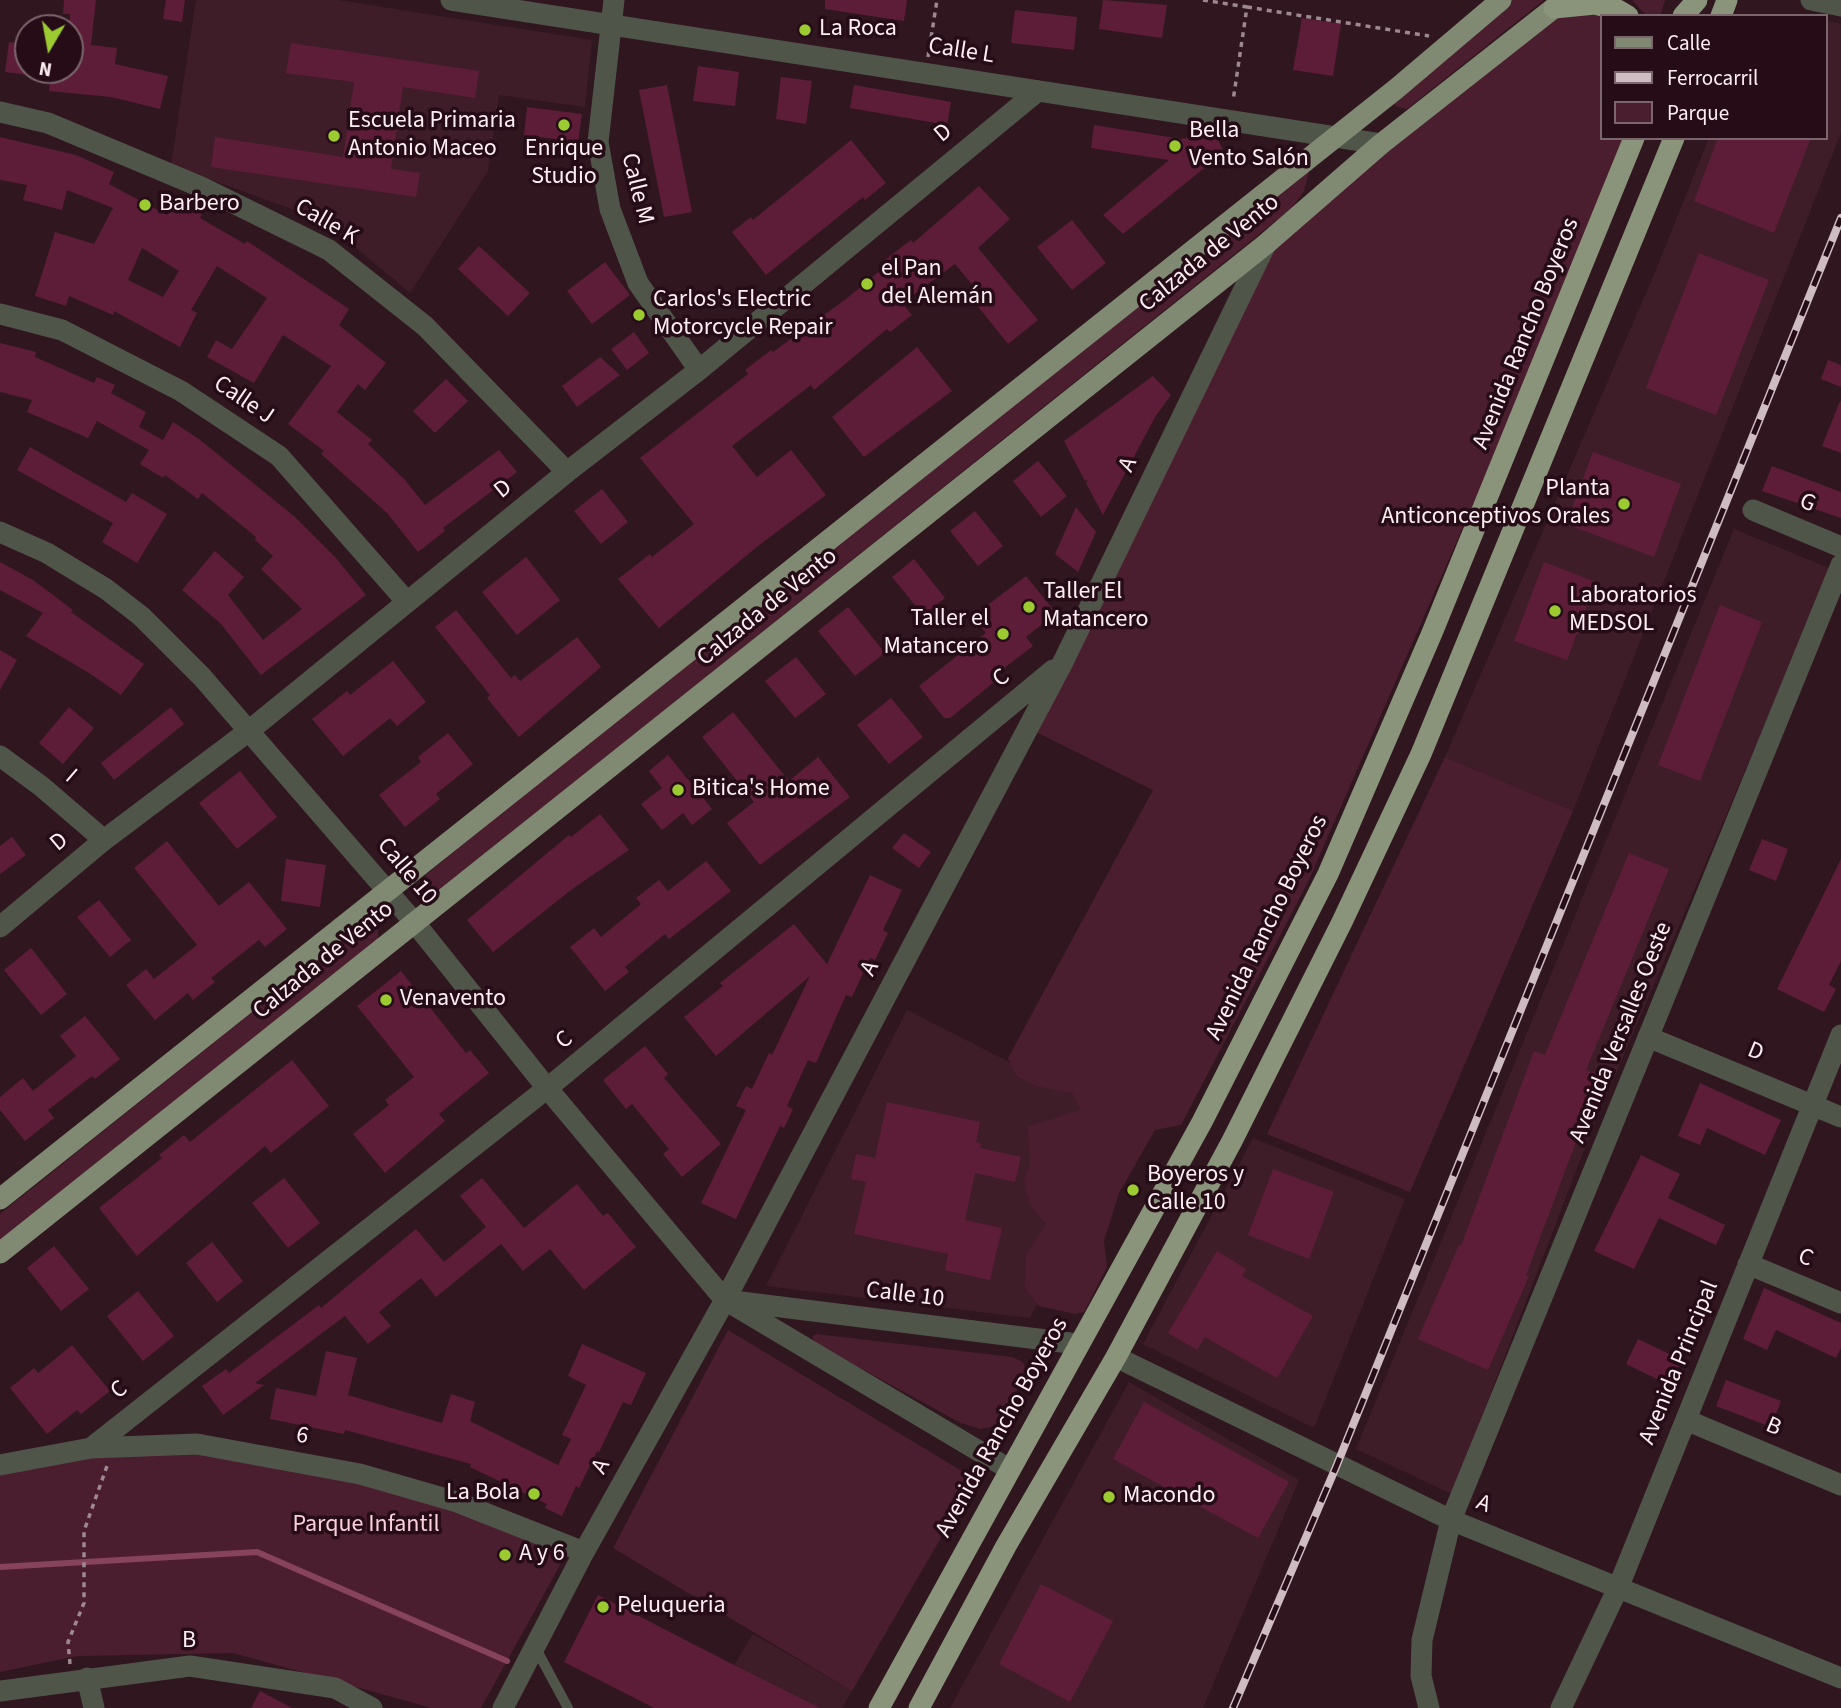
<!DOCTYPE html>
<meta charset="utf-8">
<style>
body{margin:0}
#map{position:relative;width:1841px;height:1708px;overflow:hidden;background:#30161f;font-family:"Source Sans 3",sans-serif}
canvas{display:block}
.legend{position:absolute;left:1600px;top:14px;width:228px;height:126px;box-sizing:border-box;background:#250c16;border:2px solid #7c666e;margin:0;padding:9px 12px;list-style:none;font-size:21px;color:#feeef3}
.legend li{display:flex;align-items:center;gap:14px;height:35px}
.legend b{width:35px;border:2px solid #7c666e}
.north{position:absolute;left:14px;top:14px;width:70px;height:70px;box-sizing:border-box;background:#250c16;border:2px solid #7c666e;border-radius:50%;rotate:190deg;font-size:19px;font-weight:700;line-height:28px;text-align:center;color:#feeef3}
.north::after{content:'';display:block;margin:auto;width:24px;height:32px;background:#9cca31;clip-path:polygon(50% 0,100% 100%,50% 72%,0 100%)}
</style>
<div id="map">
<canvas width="1841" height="1708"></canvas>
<ul class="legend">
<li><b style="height:9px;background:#808a72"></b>Calle</li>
<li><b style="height:9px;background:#cebcc2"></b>Ferrocarril</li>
<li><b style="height:19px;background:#4b1e2f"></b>Parque</li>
</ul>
<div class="north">N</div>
</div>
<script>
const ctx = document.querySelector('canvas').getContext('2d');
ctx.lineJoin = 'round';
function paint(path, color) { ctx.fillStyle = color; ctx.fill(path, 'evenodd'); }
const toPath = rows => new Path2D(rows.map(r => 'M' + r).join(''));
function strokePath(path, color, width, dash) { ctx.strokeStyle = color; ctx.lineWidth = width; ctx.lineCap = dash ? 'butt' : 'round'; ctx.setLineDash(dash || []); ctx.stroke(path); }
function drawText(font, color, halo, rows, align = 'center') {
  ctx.font = font + ' "Source Sans 3",sans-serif'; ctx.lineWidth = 7; ctx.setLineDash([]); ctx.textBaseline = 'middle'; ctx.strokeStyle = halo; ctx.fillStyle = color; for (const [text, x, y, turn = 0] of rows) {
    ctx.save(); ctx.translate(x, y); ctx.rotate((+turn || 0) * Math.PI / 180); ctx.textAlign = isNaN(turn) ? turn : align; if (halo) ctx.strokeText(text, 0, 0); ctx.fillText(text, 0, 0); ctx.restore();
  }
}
const built = toPath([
 [196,0,338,0,592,40,585,107,499,95,488,171,410,293,324,221,171,165],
 [1825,20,1841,24,1841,133,1573,811,1445,757,1656,270,1709,138,1825,138],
 [1734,529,1831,569,1591,1132,1452,1494,1356,1449],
 [907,1010,1131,1124,1030,1318,766,1286],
 [1253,1138,1405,1199,1314,1428,1143,1344],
 [1129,1382,1299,1480,1203,1708,950,1708],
 [753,1634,852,1691,842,1708,708,1708]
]);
const green = toPath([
 [1512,0,1544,0,1407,109,1395,106,1395,95],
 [1632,0,1665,0,1660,16,1647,16],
 [1554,8,1601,16,1601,138,1633,138,1308,882,1181,1125,1155,1130,1119,1193,1104,1241,1107,1267,1084,1312,1075,1314,1039,1306,1025,1287,1026,1256,1046,1224,1030,1205,1024,1180,1030,1164,1028,1127,1081,1110,1072,1093,1036,1086,1017,1076,1008,1058,1153,790,1028,728,1266,244],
 [1310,168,1304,191,1292,208,436,893,428,895,422,889,421,879,860,518],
 [1445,757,1573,811,1410,1192,1267,1134],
 [366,921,378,926,378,939,0,1242,0,1214],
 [728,1330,975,1479,852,1691,613,1548],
 [816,1334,1012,1357,1023,1362,1027,1374,995,1426,980,1429,961,1423,816,1344,812,1337],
 [277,1452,575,1538,481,1708,432,1708,233,1653,77,1656,0,1672,0,1457]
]);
const stream = toPath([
 [0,1567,257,1552,507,1661]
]);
const building = toPath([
 [64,0,96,0,91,45,117,48,115,64,168,76,160,109,111,97,49,91,51,70,70,70,70,14,63,14],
 [166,0,185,0,182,22,163,19],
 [825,0,907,0,904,21,825,9],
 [1103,0,1167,5,1162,38,1099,29],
 [1015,10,1077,17,1074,50,1011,43],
 [1302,18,1341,24,1333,76,1293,70],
 [9,42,28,45,28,75,5,72],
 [291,43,479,71,475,98,403,87,391,169,420,173,416,197,211,167,215,137,343,157,354,82,286,73],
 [698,66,739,72,735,106,693,101],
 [781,77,812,81,806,124,776,119],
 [667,85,692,212,664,217,639,90],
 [854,85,951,102,947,125,850,108],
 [527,107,582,114,578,142,524,135],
 [1094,125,1181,139,1215,133,1227,159,1203,169,1123,234,1103,215,1169,160,1091,148],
 [0,137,76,155,114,172,109,184,167,215,177,199,202,214,200,218,245,244,247,241,349,309,339,325,386,363,365,390,358,384,337,412,372,440,368,444,405,480,425,505,499,450,517,472,443,528,445,531,418,552,387,513,321,454,324,451,288,424,331,366,283,335,254,383,207,357,216,340,232,349,267,298,217,266,191,310,197,313,180,347,114,311,113,315,69,296,66,306,35,296,55,232,94,244,113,208,67,190,62,210,23,200,27,185,0,180],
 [142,248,179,271,163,297,128,280],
 [1718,138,1811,138,1774,233,1694,201],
 [851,140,886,183,865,200,863,197,766,275,732,232,751,217,753,220],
 [979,186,1010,219,978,248,1038,320,1008,344,968,294,975,288,955,264,902,303,912,315,890,332,887,329,814,390,811,385,732,446,757,477,791,450,826,495,758,546,659,628,618,579,650,554,652,557,694,524,640,458,748,374,745,370,771,350,773,352,846,299,886,266,882,262,911,240,913,243],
 [1072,220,1106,263,1072,290,1037,247],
 [479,246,530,293,508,316,458,269],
 [1699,253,1769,280,1716,415,1646,388],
 [605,262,630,295,592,324,567,291],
 [634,332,649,353,627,370,611,349],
 [0,343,36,352,35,357,94,383,97,377,115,385,111,393,146,412,139,427,163,440,173,422,199,439,295,517,336,558,366,595,261,675,221,624,182,590,215,551,244,577,228,595,263,640,302,609,261,569,273,556,255,540,256,537,202,493,198,499,165,475,163,478,140,464,149,450,97,421,88,438,27,412,32,400,0,392],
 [917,347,952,391,864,457,832,417],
 [600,357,620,375,577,407,562,386],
 [1828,360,1841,365,1841,387,1821,379],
 [1153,376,1171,395,1155,417,1103,515,1086,483,1088,479,1085,481,1064,441],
 [446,379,468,401,435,433,413,411],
 [1840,401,1841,401,1841,453,1822,446],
 [30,447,126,502,132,493,167,514,137,563,102,542,113,523,17,470],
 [1593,452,1681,484,1654,557,1566,524],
 [1038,461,1067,496,1041,517,1013,481],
 [1772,466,1841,492,1841,518,1762,491],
 [602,489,628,522,601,544,574,511],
 [1076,507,1096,532,1078,572,1055,554],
 [975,511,1003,546,978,566,950,531],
 [526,557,560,600,517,635,482,592],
 [914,559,945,598,923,615,892,577],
 [0,562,33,580,73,610,71,612,144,664,121,695,89,673,26,636,43,613,0,590],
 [1544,562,1596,582,1567,660,1514,641],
 [1026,576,1056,613,1026,637,1033,646,995,675,998,679,950,718,944,718,919,686,986,633,973,616],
 [1720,605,1762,622,1700,781,1658,765],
 [848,607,885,653,855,676,818,631],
 [456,610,511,678,515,675,520,681,577,637,601,667,519,737,487,698,490,695,435,627],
 [0,650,17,660,0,690],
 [796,657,826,694,795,718,765,681],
 [393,661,426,702,397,726,390,718,343,756,312,719,347,691,350,695],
 [891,698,923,737,889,764,857,725],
 [69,707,94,728,63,764,39,743],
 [171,707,184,724,114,780,101,763],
 [733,712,789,781,818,757,850,797,760,865,727,823,754,802,702,737],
 [448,733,473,764,436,794,440,799,405,827,379,795,421,762,418,757],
 [668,755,712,809,692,825,683,813,662,830,641,804,662,788,649,771],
 [240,771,277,817,237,849,199,803],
 [600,814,629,850,571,890,493,952,467,920,569,835,571,837],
 [904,833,931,852,919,868,892,848],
 [12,837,26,855,0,874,0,846],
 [1762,839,1788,849,1776,881,1749,870],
 [167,841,219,906,249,882,287,929,265,947,259,940,211,978,215,982,193,1000,188,993,155,1020,126,985,146,969,154,979,197,945,134,868],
 [1629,853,1669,869,1586,1070,1601,1075,1526,1275,1529,1276,1488,1370,1418,1339,1459,1245,1461,1246,1534,1051,1545,1055],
 [286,859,326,865,320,907,281,901],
 [1841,859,1841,961,1829,985,1836,989,1824,1012,1777,989],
 [706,861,731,891,669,939,665,934,625,967,629,972,605,991,570,947,594,928,601,937,641,904,636,898,659,880,668,891],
 [870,875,902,890,883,930,888,933,875,960,870,958,852,997,846,995,816,1063,808,1060,787,1106,793,1109,784,1128,780,1126,736,1219,701,1203,746,1110,736,1106,746,1086,752,1089,769,1053,772,1055,810,976,716,1056,684,1017,723,986,720,983,794,924,827,964],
 [99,900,131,940,110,957,77,917],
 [31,948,67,994,41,1015,4,970],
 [401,971,466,1053,470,1050,489,1073,439,1114,445,1121,385,1173,353,1134,389,1105,385,1100,414,1077,357,1006],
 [85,1016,120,1059,95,1079,92,1076,48,1110,54,1118,25,1141,0,1110,0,1097,23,1078,33,1091,76,1056,60,1036],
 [645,1046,668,1074,664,1078,721,1144,682,1177,663,1154,669,1149,632,1104,626,1109,603,1080],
 [292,1060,329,1106,271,1153,265,1146,137,1256,99,1208,162,1158,159,1155,184,1135,190,1142],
 [1700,1083,1781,1120,1765,1155,1707,1128,1700,1145,1678,1136],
 [887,1102,980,1122,976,1142,981,1144,980,1148,1021,1157,1015,1182,975,1173,965,1220,1002,1228,990,1280,945,1270,948,1254,854,1234,866,1182,851,1179,856,1154,875,1158],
 [1641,1155,1680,1174,1668,1198,1725,1225,1716,1245,1659,1218,1634,1269,1594,1251],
 [1273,1169,1334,1192,1309,1259,1248,1235],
 [284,1178,320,1223,288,1248,252,1203],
 [482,1178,524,1228,577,1184,603,1216,608,1213,636,1247,584,1290,550,1249,523,1271,501,1244,436,1297,421,1278,379,1312,391,1326,368,1344,345,1316,255,1383,264,1385,223,1415,202,1386,226,1369,229,1373,319,1305,321,1308,416,1229,444,1262,486,1227,460,1196],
 [212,1242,243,1281,217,1302,186,1263],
 [54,1246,89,1289,61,1311,27,1268],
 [1217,1251,1246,1269,1242,1276,1313,1316,1277,1378,1205,1337,1197,1350,1168,1333],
 [1764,1288,1841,1323,1841,1348,1836,1358,1776,1330,1767,1350,1743,1339],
 [138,1291,174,1336,143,1361,107,1316],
 [1638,1339,1682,1360,1669,1385,1626,1364],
 [582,1344,646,1373,631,1405,623,1402,599,1452,597,1451,579,1488,576,1486,562,1516,545,1508,547,1504,470,1467,471,1464,345,1430,344,1434,270,1419,276,1388,316,1396,326,1351,357,1358,348,1395,442,1423,451,1394,475,1402,470,1421,558,1465,571,1439,562,1435,586,1385,568,1376],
 [72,1345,110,1391,81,1414,77,1410,47,1434,10,1388,34,1368,38,1373],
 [1726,1380,1781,1401,1771,1427,1716,1406],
 [1144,1402,1289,1482,1258,1538,1113,1459],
 [1041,1584,1113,1621,1070,1702,999,1664],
 [598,1595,734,1665,820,1708,654,1708,564,1662],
 [260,1691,292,1708,251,1708]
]);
const path = toPath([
 [1203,0,1247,7,1233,101],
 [1247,7,1429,36],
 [928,57,937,0],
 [70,1664,68,1642,84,1603,84,1531,107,1466]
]);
const service = toPath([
 [535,1647,568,1708]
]);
const minor = toPath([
 [614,0,598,142,610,209,638,283,699,370],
 [1811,0,1841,6],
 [0,112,48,123,201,187,329,250,425,326,567,472],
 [0,314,62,330,181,391,279,456,407,602],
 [1753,510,1841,547],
 [0,756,41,786,104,840],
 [0,927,104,840,250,730,567,472,699,370,1038,91],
 [1648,1037,1841,1117],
 [1748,1264,1841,1303],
 [1116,1357,1451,1520,1841,1678],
 [1686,1420,1841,1485],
 [91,1448,550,1086,1053,670],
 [0,1465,91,1448,197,1444,360,1474,457,1502,584,1552],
 [87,1678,94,1708],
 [0,1691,190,1666,335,1688,372,1708],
 [503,1708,584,1552,725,1300,1063,662,1266,244],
 [1429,1708,1421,1676,1422,1640,1451,1520,1841,565],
 [1561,1708,1618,1588,1841,1035]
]);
const tertiary = toPath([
 [451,0,1381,144],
 [0,532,47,553,106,589,141,616,202,677,415,923,547,1088,725,1300,1009,1469],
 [733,1301,1078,1344]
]);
const primary = toPath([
 [0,1199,1396,89,1501,0],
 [0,1253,1266,244,1381,144,1564,0]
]);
const trunk = toPath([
 [1554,8,1595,4,1618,10,1628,16],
 [1683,16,1697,0],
 [1721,16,1727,0],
 [879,1708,1202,1122,1328,874,1432,633,1634,138],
 [919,1708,1006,1546,1116,1357,1232,1141,1342,922,1421,754,1674,138]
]);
const rail = toPath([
 [1233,1708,1336,1467,1841,218]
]);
const markers = [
 [805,30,7,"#9cca31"],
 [564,125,7,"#9cca31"],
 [334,136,7,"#9cca31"],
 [1175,146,7,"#9cca31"],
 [145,205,7,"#9cca31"],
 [867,284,7,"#9cca31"],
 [639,315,7,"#9cca31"],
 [1624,504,7,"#9cca31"],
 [1029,607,7,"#9cca31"],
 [1555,611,7,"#9cca31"],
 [1003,634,7,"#9cca31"],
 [678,790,7,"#9cca31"],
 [386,1000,7,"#9cca31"],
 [1133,1190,7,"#9cca31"],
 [534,1494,7,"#9cca31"],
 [1109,1497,7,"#9cca31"],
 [505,1555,7,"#9cca31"],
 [603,1607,7,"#9cca31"]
];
const poiNames = [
 ["La Roca",819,30],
 ["Escuela Primaria",348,122],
 ["Antonio Maceo",348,150],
 ["Bella",1189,132],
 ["Vento Salón",1189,160],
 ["Enrique",564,150,"center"],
 ["Studio",564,178,"center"],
 ["Barbero",159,205],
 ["el Pan",881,270],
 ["del Alemán",881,298],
 ["Carlos's Electric",653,301],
 ["Motorcycle Repair",653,329],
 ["Planta",1610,490,"right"],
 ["Anticonceptivos Orales",1610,518,"right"],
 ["Taller El",1043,593],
 ["Matancero",1043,621],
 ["Laboratorios",1569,597],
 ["MEDSOL",1569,625],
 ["Taller el",989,620,"right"],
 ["Matancero",989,648,"right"],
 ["Bitica's Home",692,790],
 ["Venavento",400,1000],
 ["Boyeros y",1147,1176],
 ["Calle 10",1147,1204],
 ["La Bola",520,1494,"right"],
 ["Macondo",1123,1497],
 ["A y 6",519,1555],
 ["Peluqueria",617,1607]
];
const streetNames = [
 ["Calle L",961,52,9],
 ["D",944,134,-40],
 ["Calle M",636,189,76],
 ["Calle K",326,223,30],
 ["Calzada de Vento",1210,254,-39],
 ["Avenida Rancho Boyeros",1527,334,-68],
 ["Calle J",243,401,34],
 ["A",1129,465,-64],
 ["D",504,490,-39],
 ["G",1807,504,23],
 ["Calzada de Vento",768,608,-39],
 ["C",1002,679,-40],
 ["I",70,777,41],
 ["D",60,843,-40],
 ["Calle 10",406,872,50],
 ["Avenida Rancho Boyeros",1268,928,-64],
 ["Calzada de Vento",324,961,-39],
 ["A",871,969,-62],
 ["Avenida Versalles Oeste",1622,1033,-68],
 ["C",565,1041,-40],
 ["D",1755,1053,22],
 ["C",1805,1259,22],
 ["Calle 10",905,1296,7],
 ["Avenida Principal",1680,1363,-68],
 ["C",120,1391,-38],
 ["Avenida Rancho Boyeros",1003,1428,-61],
 ["B",1773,1428,23],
 ["6",302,1437,11],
 ["A",602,1467,-61],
 ["A",1483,1505,22],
 ["B",189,1642]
];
const parkNames = [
 ["Parque Infantil",366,1526]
];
paint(built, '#3e1d29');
paint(green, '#4b1e2f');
strokePath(stream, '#87425c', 6);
paint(building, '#5d1d38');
strokePath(path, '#9d8990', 3.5, [5, 5]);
strokePath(service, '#505549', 10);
strokePath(minor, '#505549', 21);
strokePath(tertiary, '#505549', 21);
strokePath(primary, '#808a72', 21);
strokePath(trunk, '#8a947a', 21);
strokePath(rail, '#cebcc2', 8);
strokePath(rail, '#250c16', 5, [16]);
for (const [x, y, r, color] of markers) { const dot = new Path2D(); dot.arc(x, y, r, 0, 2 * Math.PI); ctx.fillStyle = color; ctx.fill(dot); strokePath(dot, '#250c16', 2.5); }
drawText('24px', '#feeef3', '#250c16', poiNames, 'left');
drawText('24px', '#feeef3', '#250c16', streetNames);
drawText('24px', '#facfdc', '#250c16', parkNames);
</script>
